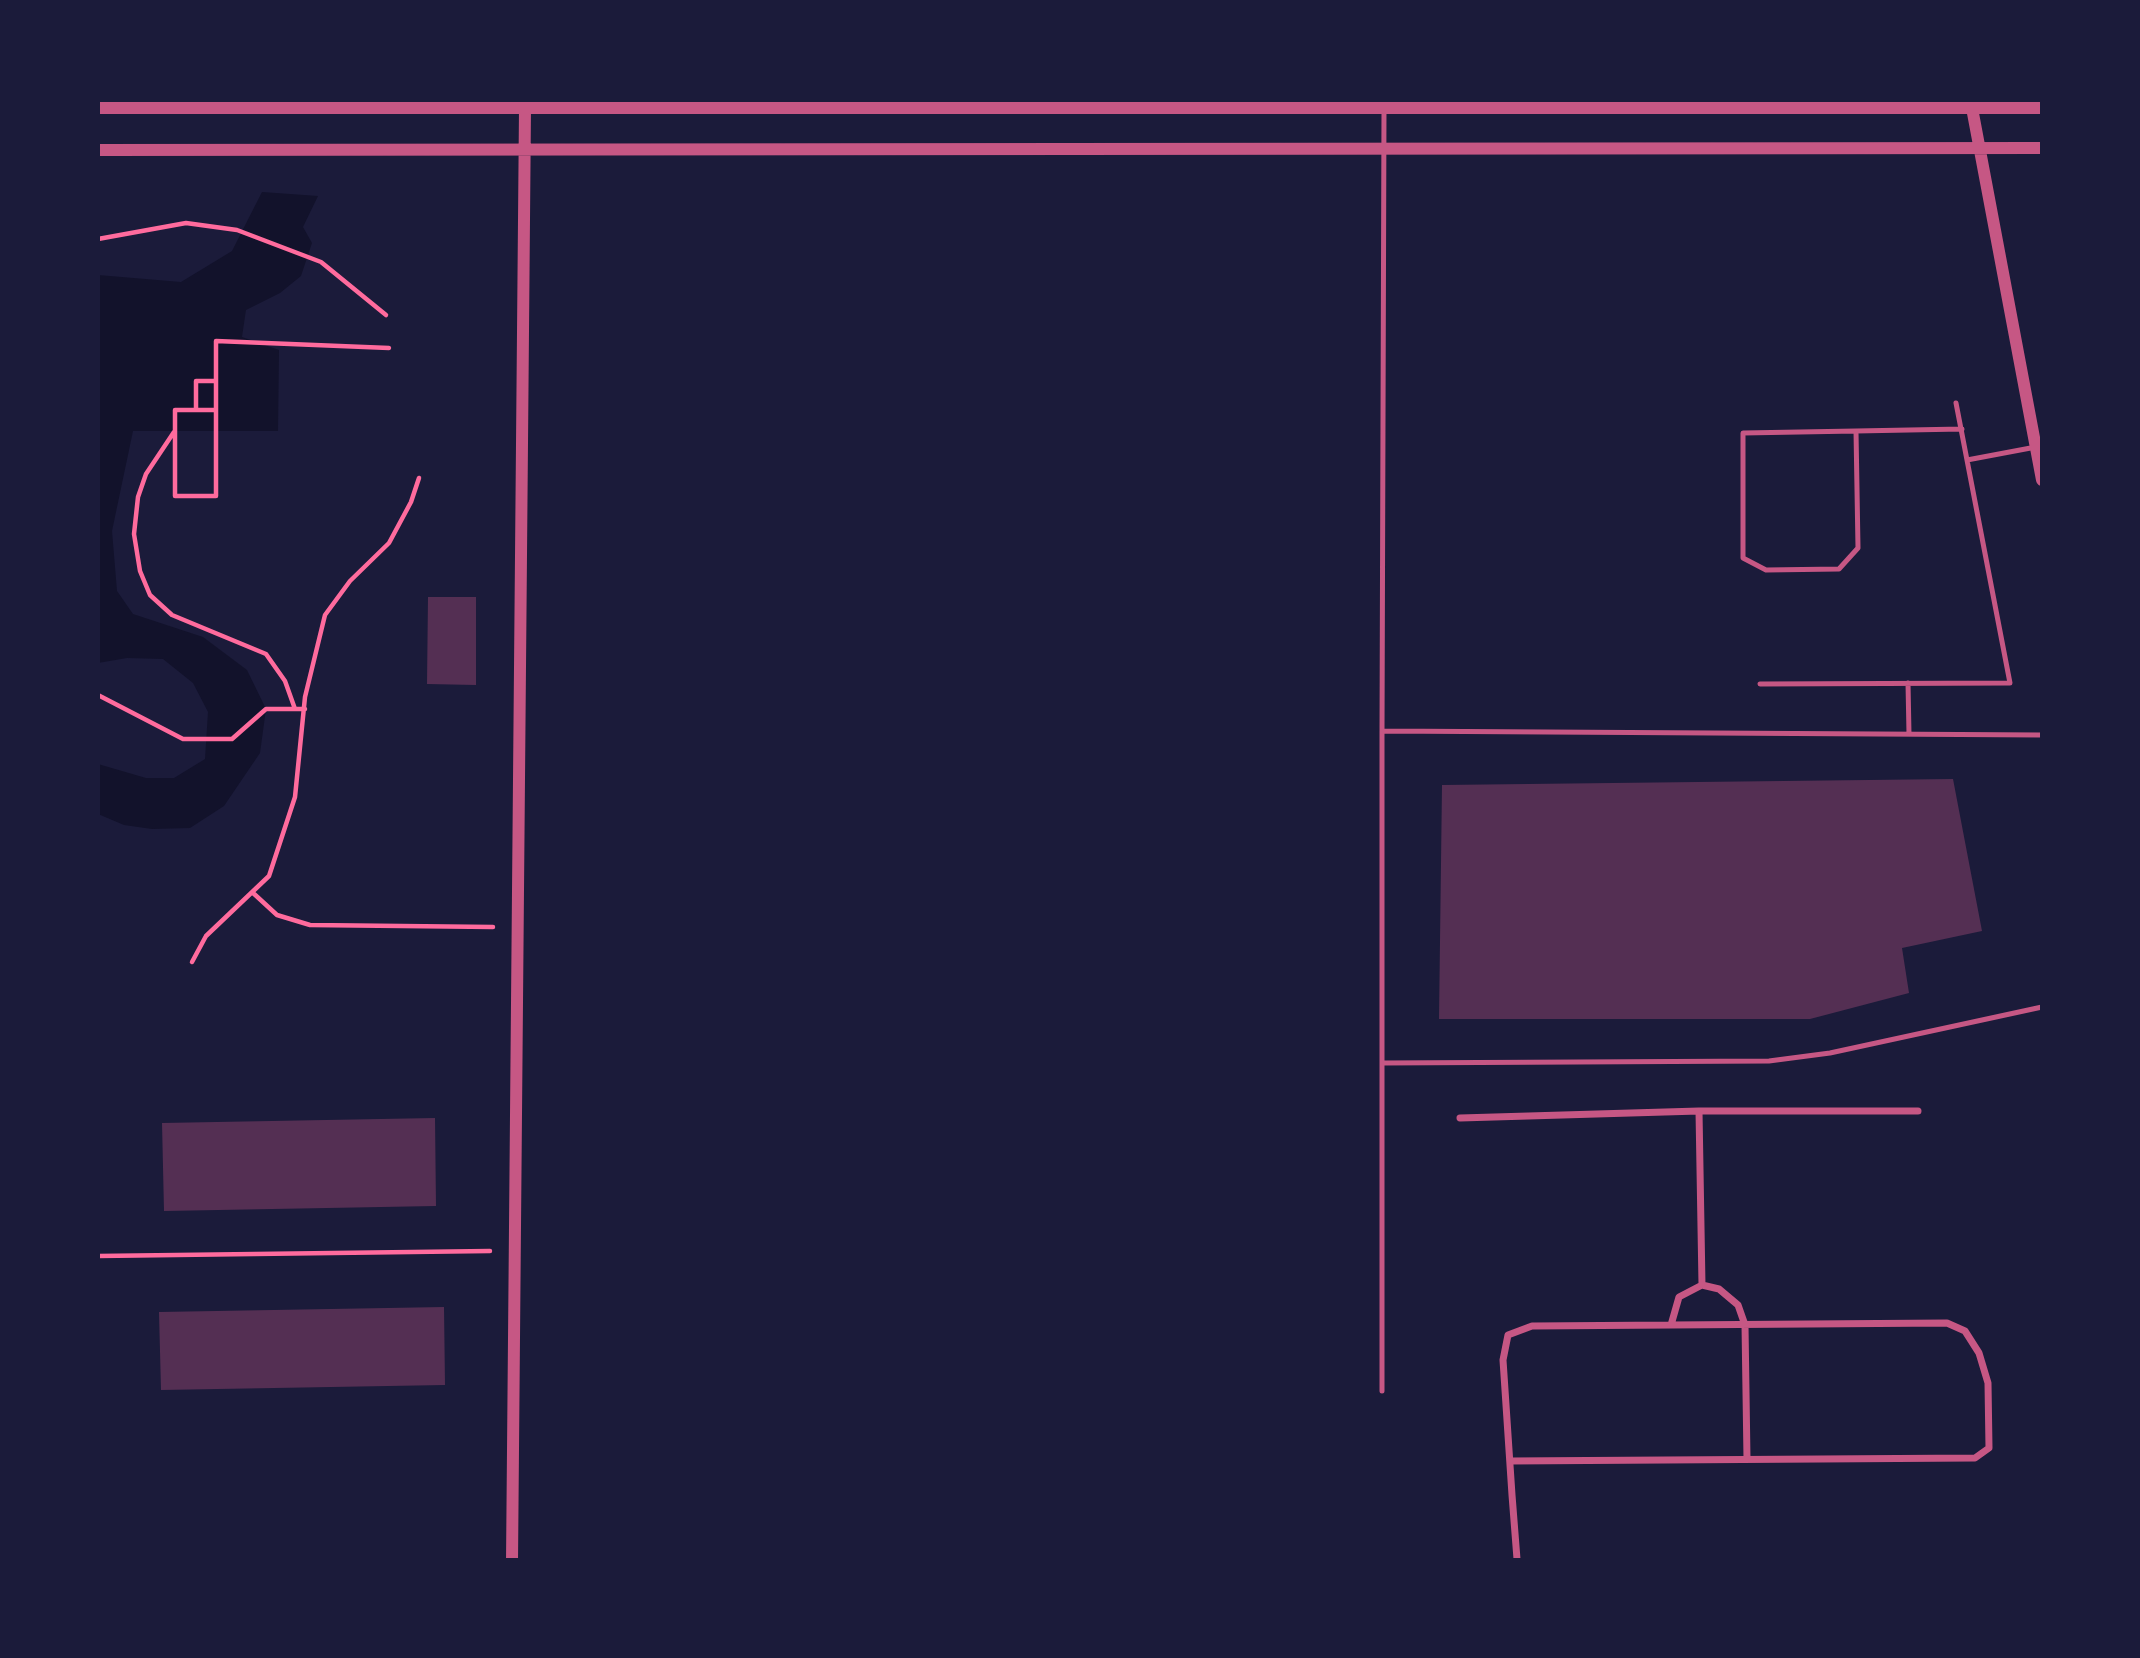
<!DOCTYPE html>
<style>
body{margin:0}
#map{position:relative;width:2140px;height:1658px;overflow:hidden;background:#1b1b3a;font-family:"Work Sans",sans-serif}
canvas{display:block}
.frame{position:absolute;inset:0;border:100px solid #1b1b3a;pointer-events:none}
</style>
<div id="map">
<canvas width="2140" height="1658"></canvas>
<div class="frame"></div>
</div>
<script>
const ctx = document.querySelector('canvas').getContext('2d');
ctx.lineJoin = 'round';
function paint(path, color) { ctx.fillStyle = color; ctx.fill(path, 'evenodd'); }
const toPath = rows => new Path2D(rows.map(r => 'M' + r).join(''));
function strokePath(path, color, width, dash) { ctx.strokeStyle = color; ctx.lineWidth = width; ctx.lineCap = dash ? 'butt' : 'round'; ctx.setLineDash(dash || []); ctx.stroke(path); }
const water = toPath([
 [262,192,318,196,303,227,312,243,301,276,280,293,246,310,242,337,279,350,278,431,133,431,112,531,117,591,133,614,203,637,247,670,266,709,260,753,224,806,190,828,152,829,124,825,98,814,98,764,146,778,174,778,205,759,208,712,193,683,163,659,127,658,98,663,98,275,181,282,232,251]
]);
const building = toPath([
 [428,597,476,597,476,685,427,684],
 [1953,779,1982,931,1902,948,1909,993,1810,1019,1439,1019,1442,785],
 [435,1118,436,1206,164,1211,162,1123],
 [444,1307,445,1385,161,1390,159,1312]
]);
const path = toPath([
 [98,239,186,223,237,230,321,262,386,315],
 [216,381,196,381,196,410,175,410,175,496,216,496,216,341,389,348],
 [196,410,216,410],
 [174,432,146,474,138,497,134,534,140,571,150,595,172,615,266,654,285,681,295,709],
 [98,695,183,739,232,739,266,709,305,709],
 [252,892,277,915,310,925,493,927],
 [192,962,206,936,269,876,295,797,305,697,325,615,350,581,389,543,411,502,419,478],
 [98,1256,490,1251]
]);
const service = toPath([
 [1856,431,1858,548,1839,569,1766,570,1743,558,1743,433,1856,431,1962,429],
 [1967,460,2036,447],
 [1908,683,1909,734],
 [1760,684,2010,683,1956,403],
 [1382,731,1384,108],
 [1383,1063,1769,1061,1830,1053,2042,1007],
 [1382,1391,1382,731,2042,735]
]);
const minor = toPath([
 [1699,1111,1702,1285],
 [1460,1118,1699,1111,1918,1111],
 [1671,1325,1679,1297,1702,1285,1719,1289,1738,1305,1745,1325,1747,1459],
 [1510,1461,1975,1458,1989,1448,1988,1383,1979,1353,1965,1331,1947,1323,1532,1326,1508,1335,1503,1360,1512,1495,1517,1559]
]);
const tertiary = toPath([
 [98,108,2042,108],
 [1972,108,2042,480],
 [98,150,2042,148],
 [512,1560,525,108]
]);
paint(water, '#12122b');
paint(building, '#542f53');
strokePath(path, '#ff6b9d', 4.5);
strokePath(service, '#c65784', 5);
strokePath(minor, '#c65784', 7);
strokePath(tertiary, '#c65784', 12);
</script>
